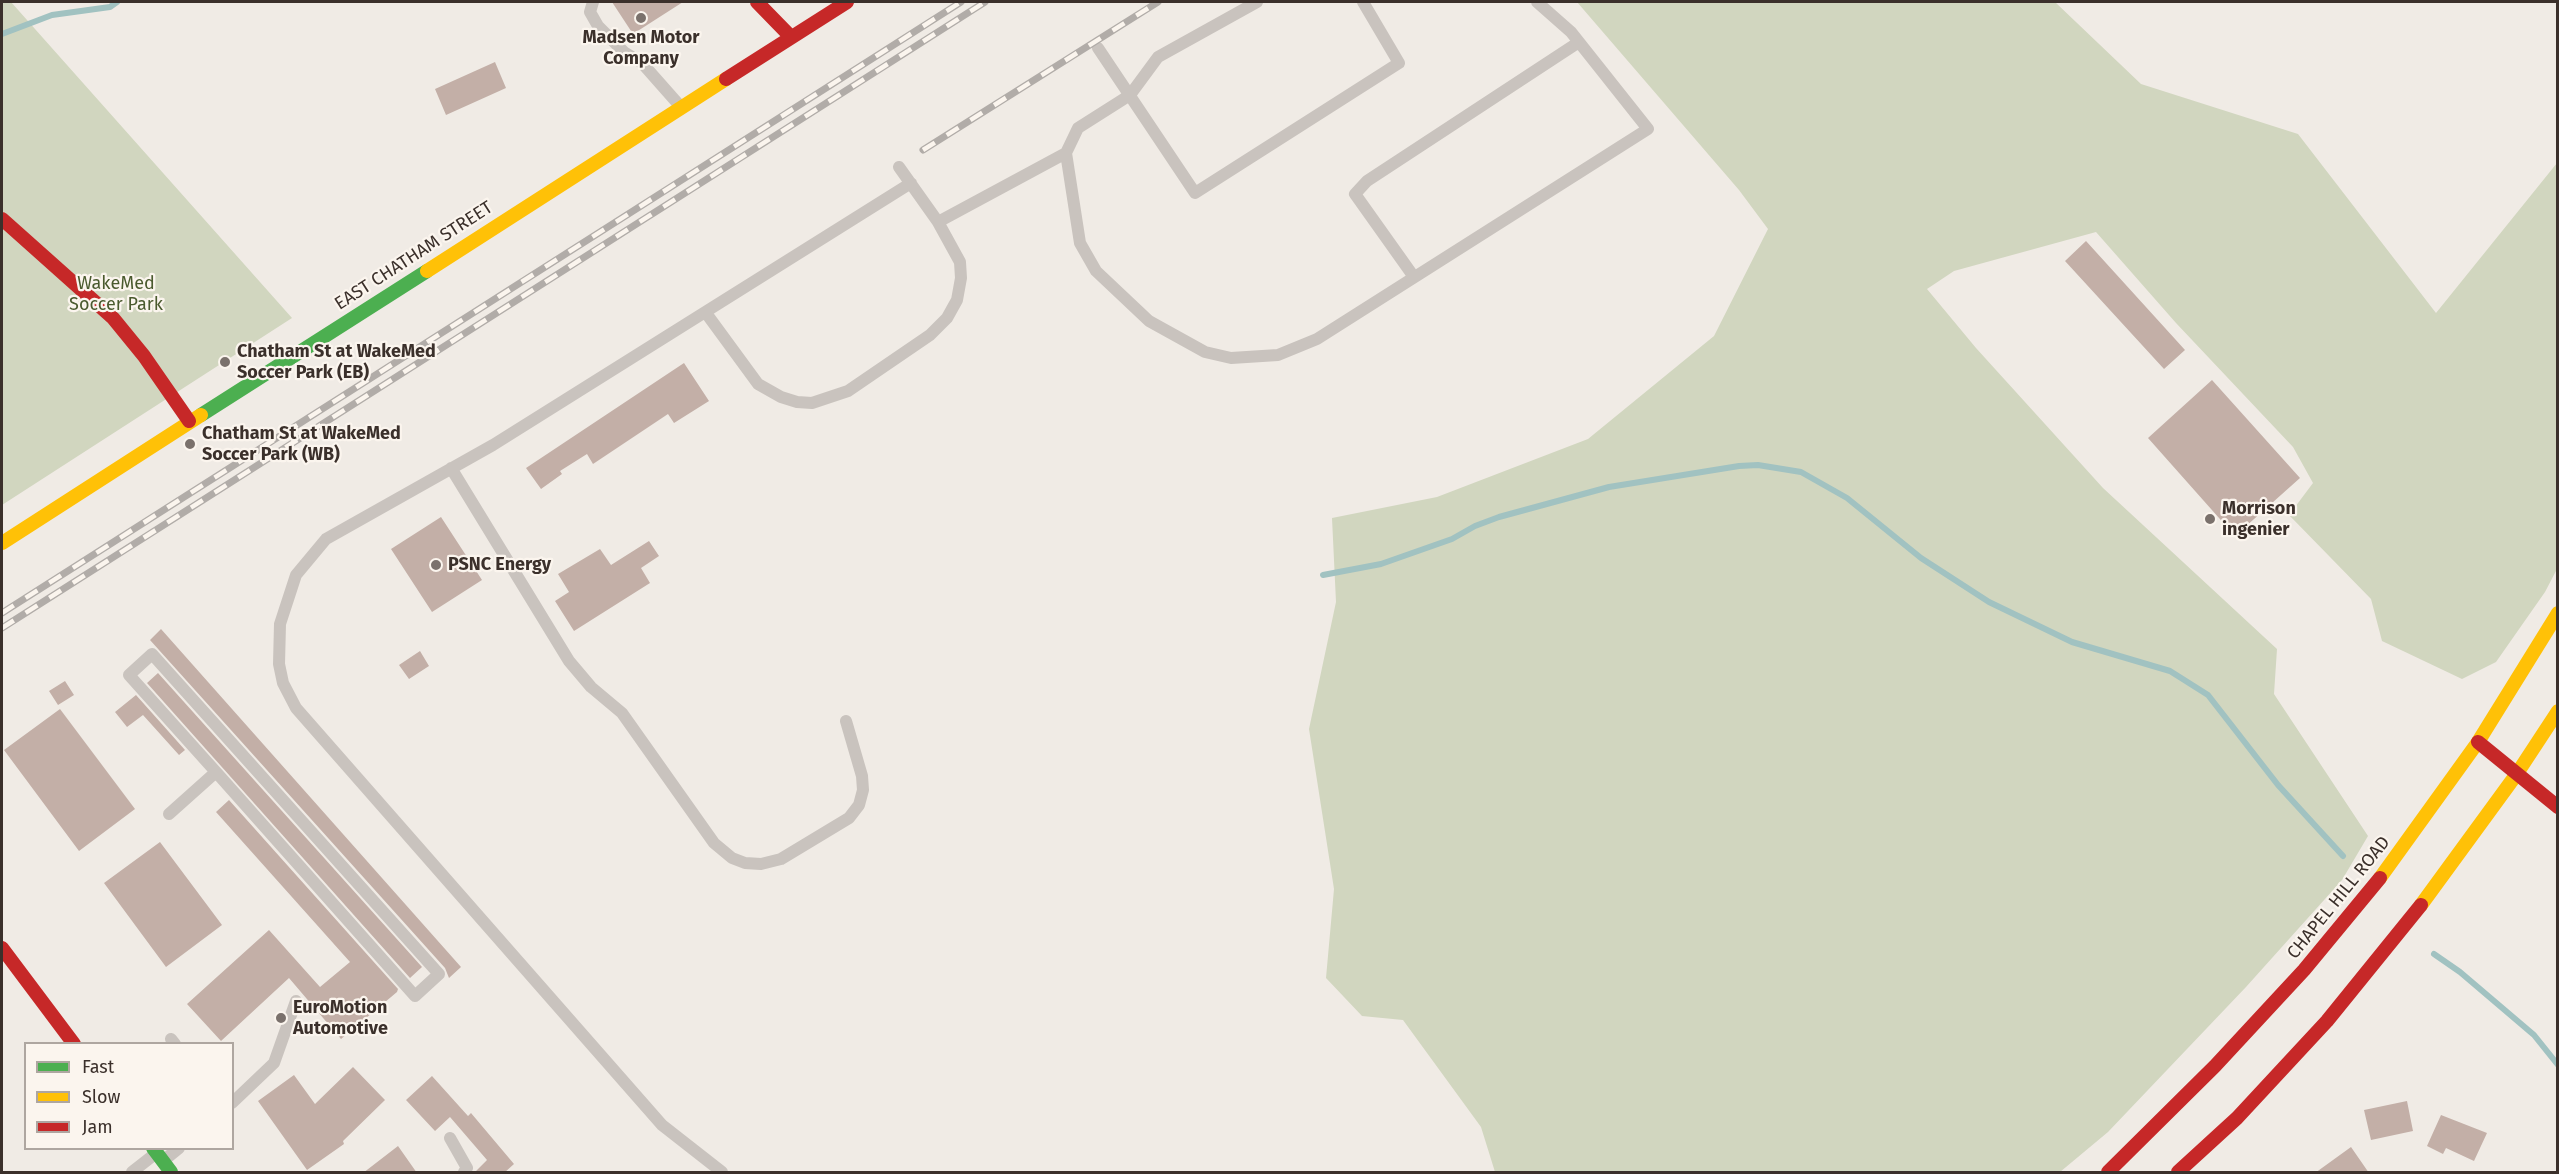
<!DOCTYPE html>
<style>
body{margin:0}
#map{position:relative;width:2559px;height:1174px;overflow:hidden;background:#f0ebe5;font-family:"Fira Sans",sans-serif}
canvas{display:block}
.frame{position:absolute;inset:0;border:3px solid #3b302b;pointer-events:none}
.legend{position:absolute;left:24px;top:1042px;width:210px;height:108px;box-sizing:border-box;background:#fbf5ee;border:2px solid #aea6a0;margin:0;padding:8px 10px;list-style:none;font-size:18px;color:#3b302b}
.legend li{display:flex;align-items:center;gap:12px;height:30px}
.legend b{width:30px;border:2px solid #aea6a0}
</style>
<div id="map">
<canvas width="2559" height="1174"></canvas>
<div class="frame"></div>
<ul class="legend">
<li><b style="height:8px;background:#4caf50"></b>Fast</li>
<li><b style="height:8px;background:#ffc107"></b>Slow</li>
<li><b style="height:8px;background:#c62828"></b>Jam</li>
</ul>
</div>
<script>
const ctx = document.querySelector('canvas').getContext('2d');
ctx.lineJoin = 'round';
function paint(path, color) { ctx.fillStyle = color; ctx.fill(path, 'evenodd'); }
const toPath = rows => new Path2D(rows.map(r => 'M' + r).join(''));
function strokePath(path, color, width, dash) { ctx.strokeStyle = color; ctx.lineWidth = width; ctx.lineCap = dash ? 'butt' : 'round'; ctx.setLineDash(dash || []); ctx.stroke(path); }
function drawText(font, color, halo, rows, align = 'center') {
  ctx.font = font + ' "Fira Sans",sans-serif'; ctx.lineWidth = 4.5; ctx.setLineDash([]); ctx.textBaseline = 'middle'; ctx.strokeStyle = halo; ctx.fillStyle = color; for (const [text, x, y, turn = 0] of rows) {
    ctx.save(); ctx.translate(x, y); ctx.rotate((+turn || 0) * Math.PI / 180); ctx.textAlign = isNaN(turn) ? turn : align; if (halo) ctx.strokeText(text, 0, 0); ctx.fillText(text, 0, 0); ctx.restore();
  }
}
const green = toPath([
 [2,2,11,2,292,318,2,505],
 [1577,2,2055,2,2141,84,2298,134,2436,313,2557,163,2557,569,2545,592,2496,662,2462,679,2382,641,2371,599,2289,515,2313,483,2293,447,2176,323,2096,232,1954,271,1927,289,1976,348,2103,488,2277,649,2274,694,2368,836,2342,880,2246,987,2108,1132,2060,1172,1495,1172,1481,1127,1403,1020,1362,1016,1326,978,1334,889,1309,729,1336,602,1332,518,1437,497,1588,439,1714,336,1768,229,1739,190]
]);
const stream = toPath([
 [2,34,52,15,110,7,117,2],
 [1323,575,1381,564,1452,539,1475,526,1499,517,1609,487,1739,466,1758,465,1801,472,1847,498,1921,558,1989,602,2072,642,2170,671,2208,695,2278,785,2343,856],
 [2434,954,2460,972,2534,1035,2558,1065]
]);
const building = toPath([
 [612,2,683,2,633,34],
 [495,62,506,88,446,115,435,89],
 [2086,241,2185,350,2164,369,2065,261],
 [684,363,709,401,674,423,668,414,593,464,587,454,560,471,562,474,541,489,526,468],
 [2212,380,2300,478,2235,536,2148,438],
 [441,517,482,580,432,612,391,549],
 [649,541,659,556,641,568,650,583,574,631,555,601,569,592,558,574,600,549,611,565],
 [161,629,461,967,449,978,445,968,150,640],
 [420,651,429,666,409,679,399,665],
 [158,673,422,967,410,978,147,683],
 [65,681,74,695,58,705,49,691],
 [136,695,185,750,179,755,143,715,127,727,115,712],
 [60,709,135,809,79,851,4,750],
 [229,800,398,989,397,992,341,1039,289,978,221,1041,187,1004,269,930,320,987,350,962,216,812],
 [160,842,222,925,166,967,104,883],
 [353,1067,385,1100,343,1141,344,1144,307,1170,258,1101,294,1075,315,1104],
 [432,1076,468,1116,471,1113,514,1164,504,1173,474,1173,487,1160,450,1117,435,1131,406,1100],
 [2407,1101,2413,1131,2371,1140,2364,1110],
 [2441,1115,2487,1133,2474,1161,2446,1148,2443,1154,2427,1146],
 [398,1146,417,1173,363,1173],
 [2351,1147,2369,1173,2315,1173]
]);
const lane = toPath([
 [593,2,590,12,598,26,624,52,642,63,680,106],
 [1257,2,1158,57,1130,95,1078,128,1066,153,1080,243,1096,271,1149,321,1205,352,1231,358,1278,355,1317,339,1648,129,1571,32,1537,2],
 [1098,48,1195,193,1399,63,1363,2],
 [938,222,1066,153],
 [1414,277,1355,194,1367,181,1579,42],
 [706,313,758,384,781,397,797,402,812,403,848,391,930,335,947,318,957,300,961,278,960,262,938,222,899,167],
 [451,468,569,661,591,687,622,713,714,843,732,858,745,863,761,864,781,859,849,818,859,805,863,790,862,776,846,721],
 [169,814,216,772,415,996,439,974,152,654,129,675,216,772],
 [171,1039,175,1044],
 [232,1103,274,1063,296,1001],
 [450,1138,467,1168,464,1172],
 [163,1161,179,1148],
 [132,1172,155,1154],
 [722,1172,662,1125,296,708,283,683,279,664,280,624,296,575,326,539,493,445,911,183]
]);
const fast = toPath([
 [201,415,427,271],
 [153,1148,171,1172]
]);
const slow = toPath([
 [427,271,726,79],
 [2,543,201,415],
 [2380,878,2478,742,2558,613],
 [2421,905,2516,775,2558,711]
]);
const jam = toPath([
 [757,2,791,37],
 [726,79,847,2],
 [2,219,113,318,144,356,189,421],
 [2478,742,2558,807],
 [2,948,74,1044],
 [2108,1172,2215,1066,2304,970,2380,878],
 [2178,1172,2237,1118,2327,1021,2421,905]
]);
const rail = toPath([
 [923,150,1158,2],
 [2,613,961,2],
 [2,628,985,2]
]);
const markers = [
 [641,18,6,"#7a716c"],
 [225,362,6,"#7a716c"],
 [190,444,6,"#7a716c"],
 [2210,519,6,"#7a716c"],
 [436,565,6,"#7a716c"],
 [281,1018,6,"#7a716c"]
];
const poiNames = [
 ["Madsen Motor",641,38,"center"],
 ["Company",641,59,"center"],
 ["Chatham St at WakeMed",237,352],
 ["Soccer Park (EB)",237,373],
 ["Chatham St at WakeMed",202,434],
 ["Soccer Park (WB)",202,455],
 ["Morrison",2222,509],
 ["ingenier",2222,530],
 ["PSNC Energy",448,565],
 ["EuroMotion",293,1008],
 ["Automotive",293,1029]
];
const streetNames = [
 ["EAST CHATHAM STREET",414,256,-33],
 ["CHAPEL HILL ROAD",2339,898,-51]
];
const parkNames = [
 ["WakeMed",116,284],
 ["Soccer Park",116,305]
];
paint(green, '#d1d6bf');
strokePath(stream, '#a1c2c1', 6);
paint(building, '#c3afa7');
strokePath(lane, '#c9c3be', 12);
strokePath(fast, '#4caf50', 14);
strokePath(slow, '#ffc107', 14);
strokePath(jam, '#c62828', 14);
strokePath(rail, '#b1aca8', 7);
strokePath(rail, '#fbf5ee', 4.5, [14]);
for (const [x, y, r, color] of markers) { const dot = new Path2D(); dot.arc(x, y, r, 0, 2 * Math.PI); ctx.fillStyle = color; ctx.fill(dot); strokePath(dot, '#fbf5ee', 2); }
drawText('bold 18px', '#3b302b', '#fbf5ee', poiNames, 'left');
drawText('18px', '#3b302b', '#fbf5ee', streetNames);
drawText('18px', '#4a5a2e', '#fbf5ee', parkNames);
</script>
